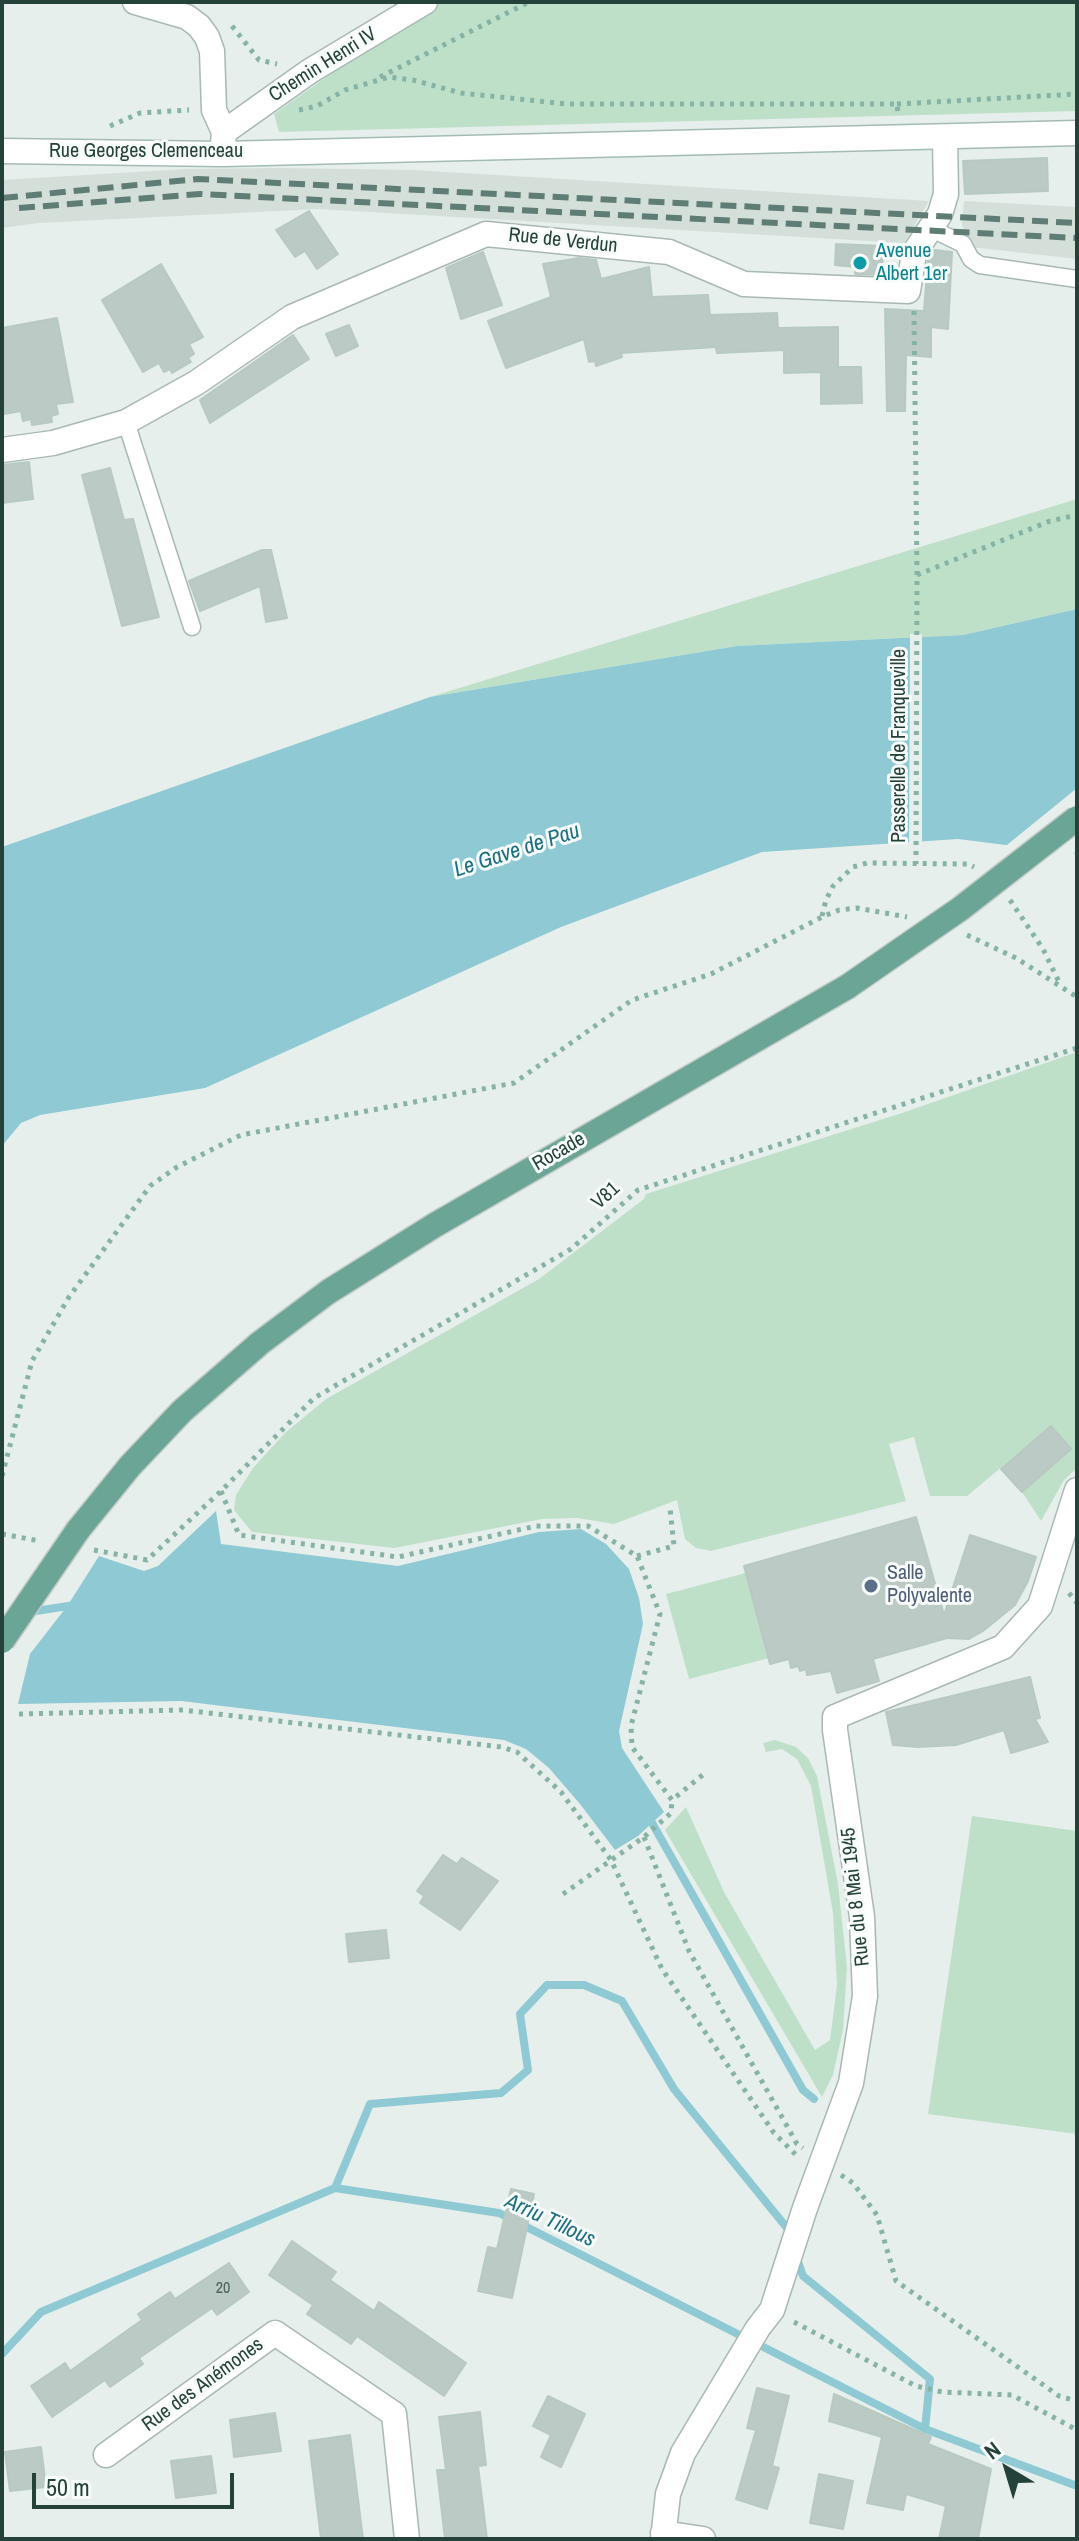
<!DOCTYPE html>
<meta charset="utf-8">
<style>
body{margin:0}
#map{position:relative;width:1079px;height:2541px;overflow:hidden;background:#e6efeb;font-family:"Archivo Narrow",sans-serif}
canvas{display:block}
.frame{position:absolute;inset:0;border:4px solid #24423a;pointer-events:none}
.north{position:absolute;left:967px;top:2429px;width:80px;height:80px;-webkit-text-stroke:6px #f7fbf9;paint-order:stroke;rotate:322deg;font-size:22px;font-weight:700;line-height:32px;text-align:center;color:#24423a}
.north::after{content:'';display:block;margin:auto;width:28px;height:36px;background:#24423a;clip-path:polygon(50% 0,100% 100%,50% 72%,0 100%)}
.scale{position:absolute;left:32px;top:2473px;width:202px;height:36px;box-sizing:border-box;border:4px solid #24423a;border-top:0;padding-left:10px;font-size:24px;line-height:28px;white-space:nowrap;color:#24423a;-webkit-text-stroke:6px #f7fbf9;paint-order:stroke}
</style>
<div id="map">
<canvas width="1079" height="2541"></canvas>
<div class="frame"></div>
<div class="north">N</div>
<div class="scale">50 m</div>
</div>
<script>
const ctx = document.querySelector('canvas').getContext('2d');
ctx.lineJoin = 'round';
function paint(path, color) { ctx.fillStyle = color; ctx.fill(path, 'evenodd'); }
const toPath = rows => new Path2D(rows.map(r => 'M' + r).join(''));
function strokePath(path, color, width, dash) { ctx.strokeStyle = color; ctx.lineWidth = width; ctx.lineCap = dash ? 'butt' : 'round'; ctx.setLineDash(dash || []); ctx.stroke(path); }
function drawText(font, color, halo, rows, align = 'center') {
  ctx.font = font + ' "Archivo Narrow",sans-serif'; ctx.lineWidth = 6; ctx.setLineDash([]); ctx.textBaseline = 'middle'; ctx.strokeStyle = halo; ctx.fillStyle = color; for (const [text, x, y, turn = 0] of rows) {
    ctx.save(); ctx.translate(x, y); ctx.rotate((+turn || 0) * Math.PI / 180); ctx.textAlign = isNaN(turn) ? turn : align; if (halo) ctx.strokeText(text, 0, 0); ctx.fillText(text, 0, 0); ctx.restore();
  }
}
const built = toPath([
 [277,168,413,170,929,201,904,243,318,209,38,223,2,228,2,180,185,169],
 [964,201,1077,207,1077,259,971,247,962,225]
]);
const green = toPath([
 [396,2,1077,2,1077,111,279,132,274,114,343,65],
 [1077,499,1077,609,963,635,737,646,430,697],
 [1077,1052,1077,1468,1064,1480,1041,1521,1022,1492,1071,1449,1051,1426,967,1496,930,1496,914,1437,889,1444,906,1501,711,1551,696,1548,685,1539,677,1500,614,1524,577,1518,542,1519,394,1548,252,1532,234,1510,236,1495,253,1468,285,1433,326,1399,539,1279,644,1199,646,1194,902,1113],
 [746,1573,769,1658,689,1679,666,1594],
 [775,1740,796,1747,808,1758,817,1776,838,1884,847,1967,843,2030,833,2075,822,2097,665,1830,686,1807,724,1892,815,2050,830,2040,837,1985,833,1913,811,1786,797,1759,782,1749,766,1752,763,1743],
 [972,1816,1077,1831,1077,2134,928,2114]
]);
const water = toPath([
 [1077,609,1077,854,958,839,762,852,561,927,205,1088,40,1115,21,1123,2,1146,2,847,430,697,737,646,963,635],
 [216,1511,221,1544,398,1566,539,1532,581,1529,606,1544,629,1569,639,1598,643,1624,619,1731,622,1748,664,1812,638,1836,615,1850,580,1804,549,1768,526,1749,504,1740,181,1701,18,1704,30,1654,68,1605,99,1556,144,1571,158,1566]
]);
const pier = toPath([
 [910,634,922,634,922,846,909,846],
 [1077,788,1077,851,1069,857,1002,849]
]);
const stream = toPath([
 [29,1612,75,1605],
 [647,1814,803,2090,814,2099],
 [335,2188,370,2104,501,2093,528,2070,520,2014,547,1985,584,1985,622,2001,674,2089,787,2228,790,2235],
 [796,2256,803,2276,930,2379,925,2429],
 [2,2354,41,2312,335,2188,499,2213,925,2429,1077,2486]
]);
const building = toPath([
 [1047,158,1048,191,965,194,963,161,1047,158],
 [309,211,338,254,317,269,305,251,295,257,276,230,309,211],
 [836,244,883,246,882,275,855,274,856,267,835,265,836,244],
 [934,250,952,252,948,329,931,327,931,357,906,355,905,411,887,411,885,309,924,311,928,259,934,250],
 [483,252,502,305,461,319,446,268,483,252],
 [579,258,596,260,601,279,649,267,652,297,708,295,710,315,777,313,778,328,838,327,838,367,861,367,862,403,821,404,821,372,784,373,784,350,717,353,716,347,621,353,622,357,596,366,595,361,589,362,584,339,506,368,488,321,551,297,543,264,579,258],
 [161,264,203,337,189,344,194,354,188,358,191,362,172,373,170,369,164,372,159,363,143,372,102,300,161,264],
 [57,318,73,402,56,404,58,414,51,416,52,422,32,425,31,419,23,421,21,411,4,414,2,400,2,328,57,318],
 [349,325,358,346,336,356,326,334,349,325],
 [293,335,309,359,210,423,200,400,293,335],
 [29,462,33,499,2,503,2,465,29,462],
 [110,468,124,520,133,519,159,617,122,626,82,475,110,468],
 [262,550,271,550,287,618,266,622,260,586,200,611,189,581,262,550],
 [1051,1426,1071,1449,1022,1492,1001,1469,1051,1426],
 [916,1517,944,1615,970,1535,1036,1557,1028,1581,1015,1605,983,1631,969,1639,947,1638,873,1659,879,1681,837,1693,831,1671,807,1675,806,1669,800,1671,798,1666,791,1668,789,1659,770,1664,744,1566,916,1517],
 [1030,1677,1040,1718,1035,1719,1048,1742,1011,1753,1004,1730,956,1745,918,1747,893,1745,886,1712,1030,1677],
 [443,1855,457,1864,462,1858,498,1881,460,1930,420,1903,424,1896,417,1891,443,1855],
 [386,1930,389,1958,349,1962,346,1934,386,1930],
 [511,2189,534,2194,512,2298,478,2291,488,2247,497,2249,511,2189],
 [292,2241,336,2272,330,2280,374,2311,379,2302,466,2363,444,2396,357,2336,351,2344,307,2314,313,2305,269,2275,292,2241],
 [229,2263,249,2292,217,2315,212,2308,139,2358,143,2364,110,2387,105,2380,52,2417,31,2386,65,2363,70,2371,142,2320,138,2314,170,2292,175,2299,229,2263],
 [757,2388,789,2396,772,2466,779,2468,767,2509,736,2499,756,2430,747,2428,757,2388],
 [834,2394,931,2437,928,2444,991,2469,978,2539,939,2539,946,2506,906,2494,903,2510,867,2503,882,2437,829,2421,834,2394],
 [548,2396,585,2414,561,2467,541,2457,551,2435,533,2426,548,2396],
 [480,2412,486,2465,478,2466,487,2539,445,2539,437,2470,446,2470,439,2417,480,2412],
 [275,2413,281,2451,234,2457,230,2420,275,2413],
 [350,2435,363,2539,321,2539,309,2441,350,2435],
 [41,2447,46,2487,10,2491,5,2452,41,2447],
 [211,2456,216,2493,176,2498,171,2461,211,2456],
 [819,2474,853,2481,843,2529,810,2523,819,2474]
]);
const path = toPath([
 [232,26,259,60,277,64],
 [380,77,529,2],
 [897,104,1077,94],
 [299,110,317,106,345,90,389,77,413,80,461,93,567,104,897,104,898,114],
 [110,126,140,113,189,110],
 [914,311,917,575,916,864],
 [917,575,1050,521,1077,515],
 [1010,900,1043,949,1060,984],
 [822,916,826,900,833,886,853,867,867,863,968,864,974,867],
 [967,935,1016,958,1077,997],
 [2,1476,32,1361,69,1297,150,1186,177,1167,241,1135,514,1083,632,1000,711,974,822,917,839,910,857,908,907,917],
 [221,1491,239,1535,398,1557,536,1526,588,1526,637,1556,660,1614,631,1726,632,1747,672,1800,705,1773],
 [2,1534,40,1541],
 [94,1550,147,1560,221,1491,314,1398,571,1249,638,1190,1077,1048],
 [637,1556,674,1546,670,1508],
 [1069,1593,1077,1603],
 [19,1714,183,1710,502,1747,517,1752,561,1792,611,1860,662,1969,774,2133,799,2158],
 [644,1837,689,1951,797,2144,803,2148],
 [563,1894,644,1837,671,1813,672,1800],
 [841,2175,853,2183,877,2215,896,2281,1059,2396,1077,2401],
 [794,2322,916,2386,942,2392,1012,2395,1077,2430]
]);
const lane = toPath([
 [932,229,963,244,971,259,980,265,1077,279],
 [126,422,192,627]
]);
const street = toPath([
 [135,2,187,17,199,26,207,37,212,51,214,110,224,132,223,145],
 [224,132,310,71,425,2],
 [2,450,53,443,126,422,196,383,292,317,486,234,669,252,744,284,908,291,914,253,940,214,946,194,945,137],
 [106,2455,275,2333,394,2414,407,2539],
 [663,2533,703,2539],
 [663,2539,668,2494,683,2453,758,2328,772,2310,805,2208,851,2083,865,1996,862,1917,835,1730,835,1717,1003,1647,1040,1606,1077,1490]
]);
const secondary = toPath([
 [2,151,223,154,1077,133]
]);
const primary = toPath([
 [78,1530,130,1466,182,1411,260,1343,328,1292,435,1225,847,987]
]);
const rail = toPath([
 [2,198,198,179,1077,223],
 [19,208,200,194,1077,238]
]);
const primaryBridge = toPath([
 [847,987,960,909,1077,818],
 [2,1641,78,1530]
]);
const markers = [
 [860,263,8,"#0f9aa8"],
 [871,1586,8,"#5c6f8a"]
];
const numberNames = [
 ["20",223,2289]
];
const streetNames = [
 ["Chemin Henri IV",323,65,-32],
 ["Rue Georges Clemenceau",146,152],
 ["Rue de Verdun",563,241,6],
 ["Passerelle de Franqueville",900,746,-90],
 ["Rocade",559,1152,-30],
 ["V81",606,1196,-42],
 ["Rue du 8 Mai 1945",856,1897,-96],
 ["Rue des Anémones",203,2385,-36]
];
const cultureNames = [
 ["Avenue",876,252],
 ["Albert 1er",876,275]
];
const serviceNames = [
 ["Salle",887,1574],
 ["Polyvalente",887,1597]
];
const waterNames = [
 ["Le Gave de Pau",517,851,-18],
 ["Arriu Tillous",550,2221,25]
];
paint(built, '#d4dfda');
paint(green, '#bfe0c8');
paint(water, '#8ec9d4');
paint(pier, '#e6efeb');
strokePath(stream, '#8ec9d4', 8);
paint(building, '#bbcac4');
strokePath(building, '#b8c9c2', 2);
strokePath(lane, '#a8b8b2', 19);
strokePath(street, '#a8b8b2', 27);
strokePath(secondary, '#a4bbb3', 27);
strokePath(primary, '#c2cac8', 27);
strokePath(path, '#86b3a5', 5, [4, 6]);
strokePath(lane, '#fff', 16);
strokePath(street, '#fff', 24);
strokePath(secondary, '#fff', 24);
strokePath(primary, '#6aa596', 24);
strokePath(rail, '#5f7d75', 6, [16, 8]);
strokePath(primaryBridge, '#c2cac8', 27, []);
strokePath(primaryBridge, '#6aa596', 24);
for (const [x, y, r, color] of markers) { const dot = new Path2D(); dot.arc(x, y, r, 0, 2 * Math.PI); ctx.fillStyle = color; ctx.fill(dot); strokePath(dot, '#f7fbf9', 3); }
drawText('16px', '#4a645c', null, numberNames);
drawText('20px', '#24423a', '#f7fbf9', streetNames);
drawText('20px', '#0d838f', '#f7fbf9', cultureNames, 'left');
drawText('20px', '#4e5e75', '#f7fbf9', serviceNames, 'left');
drawText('italic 22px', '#1c6f80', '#f7fbf9', waterNames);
</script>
